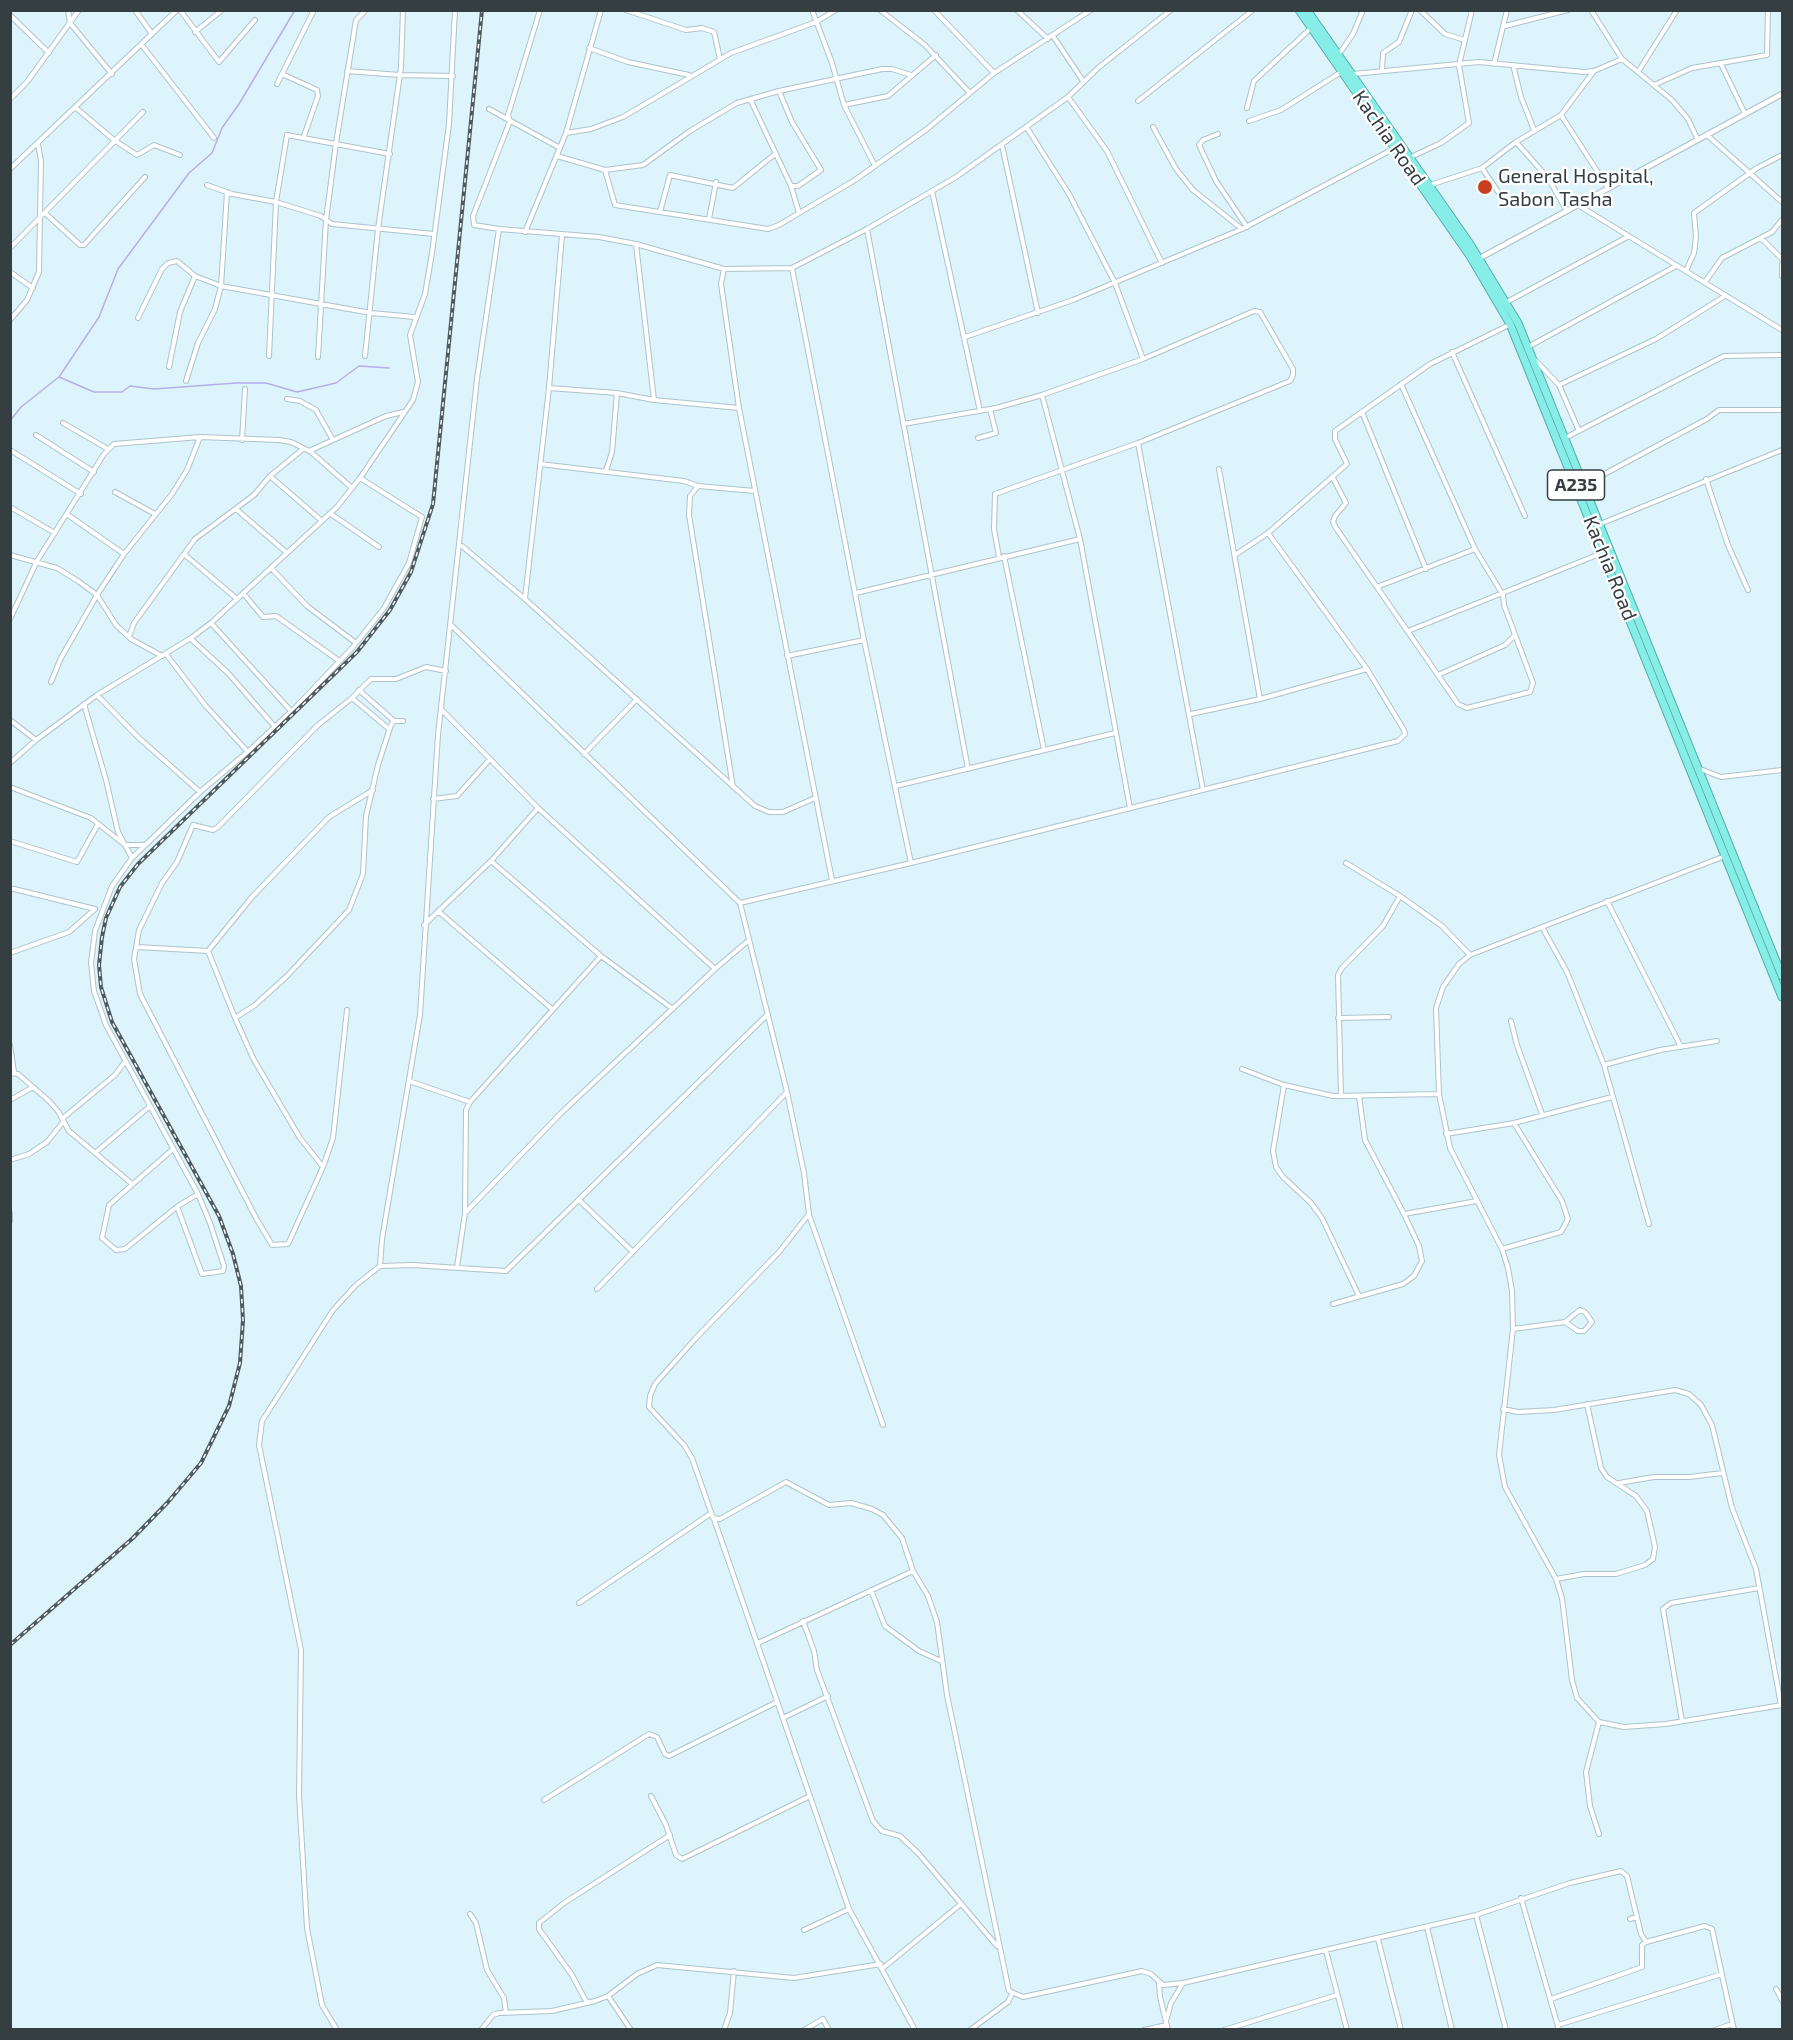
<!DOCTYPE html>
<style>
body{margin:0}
#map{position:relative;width:1793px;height:2040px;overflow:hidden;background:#ddf4fd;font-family:"Exo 2",sans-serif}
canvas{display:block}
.frame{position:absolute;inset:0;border:12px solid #353e41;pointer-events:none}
</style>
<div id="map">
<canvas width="1793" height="2040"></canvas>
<div class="frame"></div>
</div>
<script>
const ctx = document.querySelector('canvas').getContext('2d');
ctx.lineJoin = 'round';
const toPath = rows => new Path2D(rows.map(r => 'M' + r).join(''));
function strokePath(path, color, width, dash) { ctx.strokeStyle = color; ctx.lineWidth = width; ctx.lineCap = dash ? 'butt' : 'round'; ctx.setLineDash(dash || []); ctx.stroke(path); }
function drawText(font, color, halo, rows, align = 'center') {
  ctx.font = font + ' "Exo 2",sans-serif'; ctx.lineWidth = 4.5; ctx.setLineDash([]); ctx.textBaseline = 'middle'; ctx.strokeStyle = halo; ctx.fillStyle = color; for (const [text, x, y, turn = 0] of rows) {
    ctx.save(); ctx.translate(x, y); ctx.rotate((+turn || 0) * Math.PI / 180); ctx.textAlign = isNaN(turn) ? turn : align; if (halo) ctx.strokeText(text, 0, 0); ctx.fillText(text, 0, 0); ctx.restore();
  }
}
const stream = toPath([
 [326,10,332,11],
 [59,377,94,392,122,392,130,386,154,389,236,383,266,383,297,392,336,383,359,366,389,368],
 [10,421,21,407,59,377,99,317,118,269,189,173,212,153,222,128,239,104,295,10]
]);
const minor = toPath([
 [68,10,70,23,112,74],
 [135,10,152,34],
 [180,10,219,62,255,20],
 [626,10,686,30,702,28,714,32,720,59],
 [812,10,832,63,844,105,875,166],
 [880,10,925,45,970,93],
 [934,10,994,73],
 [1017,10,1048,39],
 [1420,10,1445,34,1465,40],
 [1591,10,1622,59,1672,100,1688,119,1698,140],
 [10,15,49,53],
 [1505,26,1568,10],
 [195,32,222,10],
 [1053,36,1083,81],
 [141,44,214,138],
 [589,48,628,62,689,75],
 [1339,54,1353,34,1363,10],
 [1494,64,1507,10],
 [1721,64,1745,114],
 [1513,65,1521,97,1534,130],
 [347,71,400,75,453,76],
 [1382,71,1383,53,1399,42,1412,10],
 [1638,72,1677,10],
 [282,74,317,90,318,96,304,136],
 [1353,74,1479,62,1584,72,1594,71,1622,59],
 [277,84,314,10],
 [1654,85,1692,68,1767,55,1768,10],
 [779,91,792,122,821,170,798,186,791,186],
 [1068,97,1107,151,1162,263],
 [10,99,27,82,79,10],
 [751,101,791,186,799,213],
 [1138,101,1253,10],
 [844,105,888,96,936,55],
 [76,108,114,140,137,155,154,145,180,155],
 [1247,108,1254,81,1311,28],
 [489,109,560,148],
 [1561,115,1608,188],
 [1249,121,1281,110,1341,72],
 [1153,127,1176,169,1193,190,1242,229],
 [1027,128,1069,194,1115,283,1143,359],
 [566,133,591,129,623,117,731,53,816,22,836,10],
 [1218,134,1203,140,1199,145,1216,181,1247,227],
 [1707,135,1782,202],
 [1516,142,1548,178,1567,211],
 [1002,145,1038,313],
 [557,156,605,170,643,165,690,131,737,103,779,91,882,69,892,69,911,75],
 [1411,157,1441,143,1469,123,1459,65,1472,10],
 [1482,168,1507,205],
 [10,169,177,10],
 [605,170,615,205,768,229,779,225,855,180,927,129,994,73,1091,10],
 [207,185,232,194,276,202,321,216,332,224,434,234],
 [1430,185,1482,168,1516,142,1561,115,1594,71],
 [932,191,980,411],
 [1578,205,1782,330],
 [660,212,670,175,733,188,775,154],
 [45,213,80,245,84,245,145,177],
 [709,219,716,182],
 [499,229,474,225,473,216,510,121,508,115,540,10],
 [867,229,968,769],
 [525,232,566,133,601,10],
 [1761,238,1782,259],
 [636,244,654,400],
 [10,248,143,112],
 [1782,264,1782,276],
 [792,268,864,640,911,863],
 [724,269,721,284,739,408,832,880],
 [1686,271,1694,253,1696,237,1694,213,1757,168,1782,155],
 [10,272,33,288],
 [1705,282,1722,258,1772,232,1782,220],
 [1507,302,1629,236],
 [138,318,162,269,168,263,177,261,195,276,221,286,371,313,415,317],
 [10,320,27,300,39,272,41,161,38,144],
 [965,337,1073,300,1242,229,1395,148],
 [1528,347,1676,266],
 [1452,352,1525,516],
 [269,356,276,202,287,135,390,154],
 [365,356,378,229,401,67,403,10],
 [318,357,326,220,336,143,356,20,366,10],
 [1534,359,1559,385,1579,431],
 [169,367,180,312,195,276],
 [186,381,198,343,215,309,221,286,227,192],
 [1559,385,1656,339,1725,296],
 [549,388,617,393,654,400,739,408],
 [1042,395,1080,539,1130,808],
 [287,399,300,401,316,410,333,440],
 [1362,412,1426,569],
 [63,423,108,449],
 [903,424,996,408,1042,395,1143,359,1254,311,1260,312,1293,369,1293,375,1290,381,1138,443],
 [36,435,94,472],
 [978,438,996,433,990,409],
 [1565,438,1724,356,1782,355],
 [242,440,245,389],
 [10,450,81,494],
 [310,451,352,488],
 [540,464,684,481,698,486,755,491],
 [1219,469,1260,699],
 [606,471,612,452,617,393],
 [270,476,322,521],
 [1333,478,1346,503,1335,516,1333,522,1336,528,1458,704,1467,708,1530,692,1533,683,1504,605,1503,595,1475,549,1401,384],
 [1706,479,1728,545,1748,590],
 [1584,485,1707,419,1719,410,1782,410],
 [698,486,690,496,689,515,733,787],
 [115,492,155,514],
 [10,507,55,533],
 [236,509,287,553],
 [331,514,379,547],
 [68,515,124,554],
 [1600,524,1782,450],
 [462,546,525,599,755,806,769,812,783,812,815,798],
 [184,554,237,599],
 [10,555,57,568,78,581,97,595,116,625,131,639,162,656],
 [1235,555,1268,533],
 [1004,556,1044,750],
 [999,557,994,529,995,494,1138,443,1203,790],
 [271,568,307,606,356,643],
 [1377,587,1475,549],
 [243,593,263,617,276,616,338,660],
 [856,593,1080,539],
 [525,598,549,388,562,235],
 [10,619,37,561,104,454,114,444,200,437,279,440,291,442,309,451,386,416,403,412],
 [211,623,291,711],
 [451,625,740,903,911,863,1398,741,1405,734,1404,730,1367,669,1268,533,1347,464,1335,439,1335,431,1430,364,1509,325],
 [1408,631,1602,553],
 [129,637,134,623,195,539,254,495,270,476,303,449],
 [191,639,228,673,275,727],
 [166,654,205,705,247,751],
 [787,656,864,640],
 [1438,675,1505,645,1514,636],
 [51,682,61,658,97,595,124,554,172,494,187,470,200,437],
 [359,690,394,721],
 [97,695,139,738,200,792],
 [352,698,371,679,396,679,426,667,446,671],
 [84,704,106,780,118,832,132,858],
 [442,710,538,808,715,969],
 [1191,714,1260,699,1367,669],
 [10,720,36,740],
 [389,729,352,698,318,725,218,827,213,830,193,825,177,862,162,883,139,930,134,959,140,994,256,1218,272,1245,288,1244,323,1167,300,1138,254,1060,235,1018,255,1005,286,977,349,910,363,874,366,816,378,765,391,725,394,721,403,721],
 [584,754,637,699],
 [10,763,36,740,97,695,191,638,211,623,337,507,360,478,413,400,418,382,410,335,425,294,432,253,449,124,455,10],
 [1700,769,1721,777,1782,770],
 [896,786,1115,733],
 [10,787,91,818,125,845,144,845],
 [433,799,457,796,490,759],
 [10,841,77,862,98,824],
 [1725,856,1470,955,1459,964,1443,987,1436,1008,1439,1094,1450,1148,1502,1249,1508,1268,1512,1291,1513,1329,1499,1455,1505,1487,1556,1579,1562,1598,1572,1680,1577,1698,1599,1722,1624,1727,1666,1724,1782,1705],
 [491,861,601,956,673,1009],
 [1346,863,1400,896,1442,926,1470,955],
 [10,888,95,909],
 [1607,901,1681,1047],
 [740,903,787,1092,804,1173,809,1214,779,1252,695,1339,655,1384,650,1396,649,1407,684,1445,692,1458,713,1518,720,1519,786,1482,829,1505,851,1503,872,1509,883,1515,902,1538,913,1571,928,1596,937,1622,947,1695,1009,1991,1023,1997,1142,1971,1151,1974,1163,1985,1183,1983,1476,1915,1570,1883,1621,1871,1627,1876,1641,1934,1646,1942,1705,1926,1712,1929,1734,2030],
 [438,911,552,1009],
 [424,925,491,861,538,808],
 [1542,927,1567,972,1604,1065,1649,1224],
 [137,947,208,951],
 [208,951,252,897,329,817,373,790],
 [208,951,235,1018],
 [10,953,69,932,95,909],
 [1338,1018,1389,1017],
 [1511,1021,1517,1045,1542,1114],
 [10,1045,14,1072],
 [1604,1065,1660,1050,1717,1041],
 [1242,1069,1284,1085,1333,1096,1439,1094],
 [10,1073,18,1074,49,1101,58,1111,69,1131,131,1183],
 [409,1081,470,1102],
 [1284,1085,1273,1151,1276,1167,1283,1177,1311,1203,1322,1218,1359,1296],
 [1341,1096,1338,975,1342,968,1383,926,1400,896],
 [10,1100,33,1087],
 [63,1118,115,1075,124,1063],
 [1446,1134,1514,1123,1612,1097],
 [173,1149,109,1205,102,1238,116,1250,125,1249,178,1206,198,1194],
 [95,1153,149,1107],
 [10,1160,29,1154,47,1142,63,1122],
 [323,1167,333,1138,347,1010],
 [579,1200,633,1252],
 [178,1209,202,1274,223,1271,224,1266,210,1223,198,1194,106,1025,94,991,91,963,95,931,112,886,132,858,200,792,252,748,296,707,353,647,384,608,409,563,422,517,360,478],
 [10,1213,10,1221],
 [465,1213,466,1110,470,1102,601,956],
 [1404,1214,1477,1201],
 [809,1215,883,1425],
 [1502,1249,1561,1232,1568,1219,1562,1201,1514,1123],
 [380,1266,382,1239,420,1015,438,735,477,379,499,229,599,237,636,244,724,269,792,268,867,229,956,177,1068,97,1098,68,1171,10],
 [457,1267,465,1213,561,1113,715,969,749,940],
 [597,1289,787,1092],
 [1333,1304,1403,1284,1414,1276,1422,1261,1419,1246,1404,1214,1365,1140,1359,1096],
 [1513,1329,1565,1322,1580,1310,1585,1312,1592,1322,1584,1331,1578,1331,1565,1322],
 [1503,1409,1518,1412,1554,1410,1675,1390,1689,1394,1701,1405,1712,1425,1732,1508,1756,1569,1781,1705],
 [1619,1483,1654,1477,1689,1477,1723,1473],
 [714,1519,849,1909,915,2030],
 [1556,1579,1584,1574,1616,1574,1645,1565,1653,1559,1655,1547,1647,1511,1636,1496,1607,1477,1601,1468,1587,1404],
 [871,1590,885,1626,919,1651,941,1661],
 [579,1603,710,1514],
 [803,1621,814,1651,817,1670,873,1821,882,1831,900,1836,919,1854,997,1946],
 [758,1643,913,1571],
 [783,1718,828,1696],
 [1682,1721,1663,1609,1671,1603,1759,1588],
 [651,1796,666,1825,676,1855,682,1859,810,1796],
 [544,1800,649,1734,657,1737,665,1754,669,1756,777,1702],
 [1599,1834,1590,1806,1586,1772,1599,1722],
 [1521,1898,1559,2030],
 [470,1914,476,1923,487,1970,504,1998,506,2013],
 [1476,1915,1506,2030],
 [1630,1919,1637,1917],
 [1427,1927,1452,2030],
 [804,1930,849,1909],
 [1378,1939,1401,2030],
 [1326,1951,1347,2030],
 [883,1968,961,1904],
 [1159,1983,1160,1997,1168,2030],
 [1776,1989,1782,2000],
 [608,1996,631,2030],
 [1551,1999,1642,1967,1642,1945,1646,1942],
 [587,2003,572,1975,539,1929,539,1923,564,1903,670,1835],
 [1166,2021,1171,2003,1183,1983],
 [1558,2025,1722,1974],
 [337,2030,322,2005,307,1928,299,1795,301,1650,259,1445,262,1421,333,1310,356,1285,380,1266,413,1265,506,1271,768,1014],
 [481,2030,493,2015,499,2013,552,2011,595,2001,608,1996,637,1974,657,1965,794,1978,881,1964],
 [724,2030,730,2013,734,1971],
 [804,2030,823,2019,829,2030],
 [970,2030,1008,2002,1012,1994],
 [1144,2030,1167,2025],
 [1224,2030,1337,1995],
 [1715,2030,1732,2024]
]);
const tertiary = toPath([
 [1480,258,1782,94]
]);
const trunk = toPath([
 [1299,10,1470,256,1510,324,1782,997],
 [1307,10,1470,244,1518,323,1782,976]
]);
const rail = toPath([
 [10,1645,133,1538,168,1502,201,1463,229,1406,240,1363,243,1320,241,1286,233,1254,219,1216,112,1022,101,987,99,965,102,937,106,918,120,887,138,864,357,652,390,610,411,572,433,504,482,10]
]);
const markers = [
 [1485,187,8,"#c93f20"]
];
const shields = [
 [1576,485,57]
];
const shieldNames = [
 ["A235",1576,485]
];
const streetNames = [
 ["Kachia Road",1389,138,55],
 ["Kachia Road",1610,568,68]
];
const poiNames = [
 ["General Hospital,",1498,176],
 ["Sabon Tasha",1498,199]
];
strokePath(stream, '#b7aeeb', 1.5);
strokePath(minor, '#adc3cb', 6);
strokePath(tertiary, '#adc3cb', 7);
strokePath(trunk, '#57aea9', 9);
strokePath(minor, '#fff', 4);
strokePath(tertiary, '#fff', 4.5);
strokePath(trunk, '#87eee7', 7);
strokePath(rail, '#4f5a5e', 4);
strokePath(rail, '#fff', 1.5, [4.5]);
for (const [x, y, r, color] of markers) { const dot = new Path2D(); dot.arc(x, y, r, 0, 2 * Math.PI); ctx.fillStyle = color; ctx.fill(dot); strokePath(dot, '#fff', 2); }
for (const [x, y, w] of shields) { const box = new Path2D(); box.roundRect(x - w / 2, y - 15, w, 30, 4.5); ctx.fillStyle = '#fff'; ctx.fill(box); strokePath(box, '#353e41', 1.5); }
drawText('bold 18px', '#353e41', null, shieldNames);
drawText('20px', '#353e41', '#fff', streetNames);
drawText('20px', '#353e41', '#fff', poiNames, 'left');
</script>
